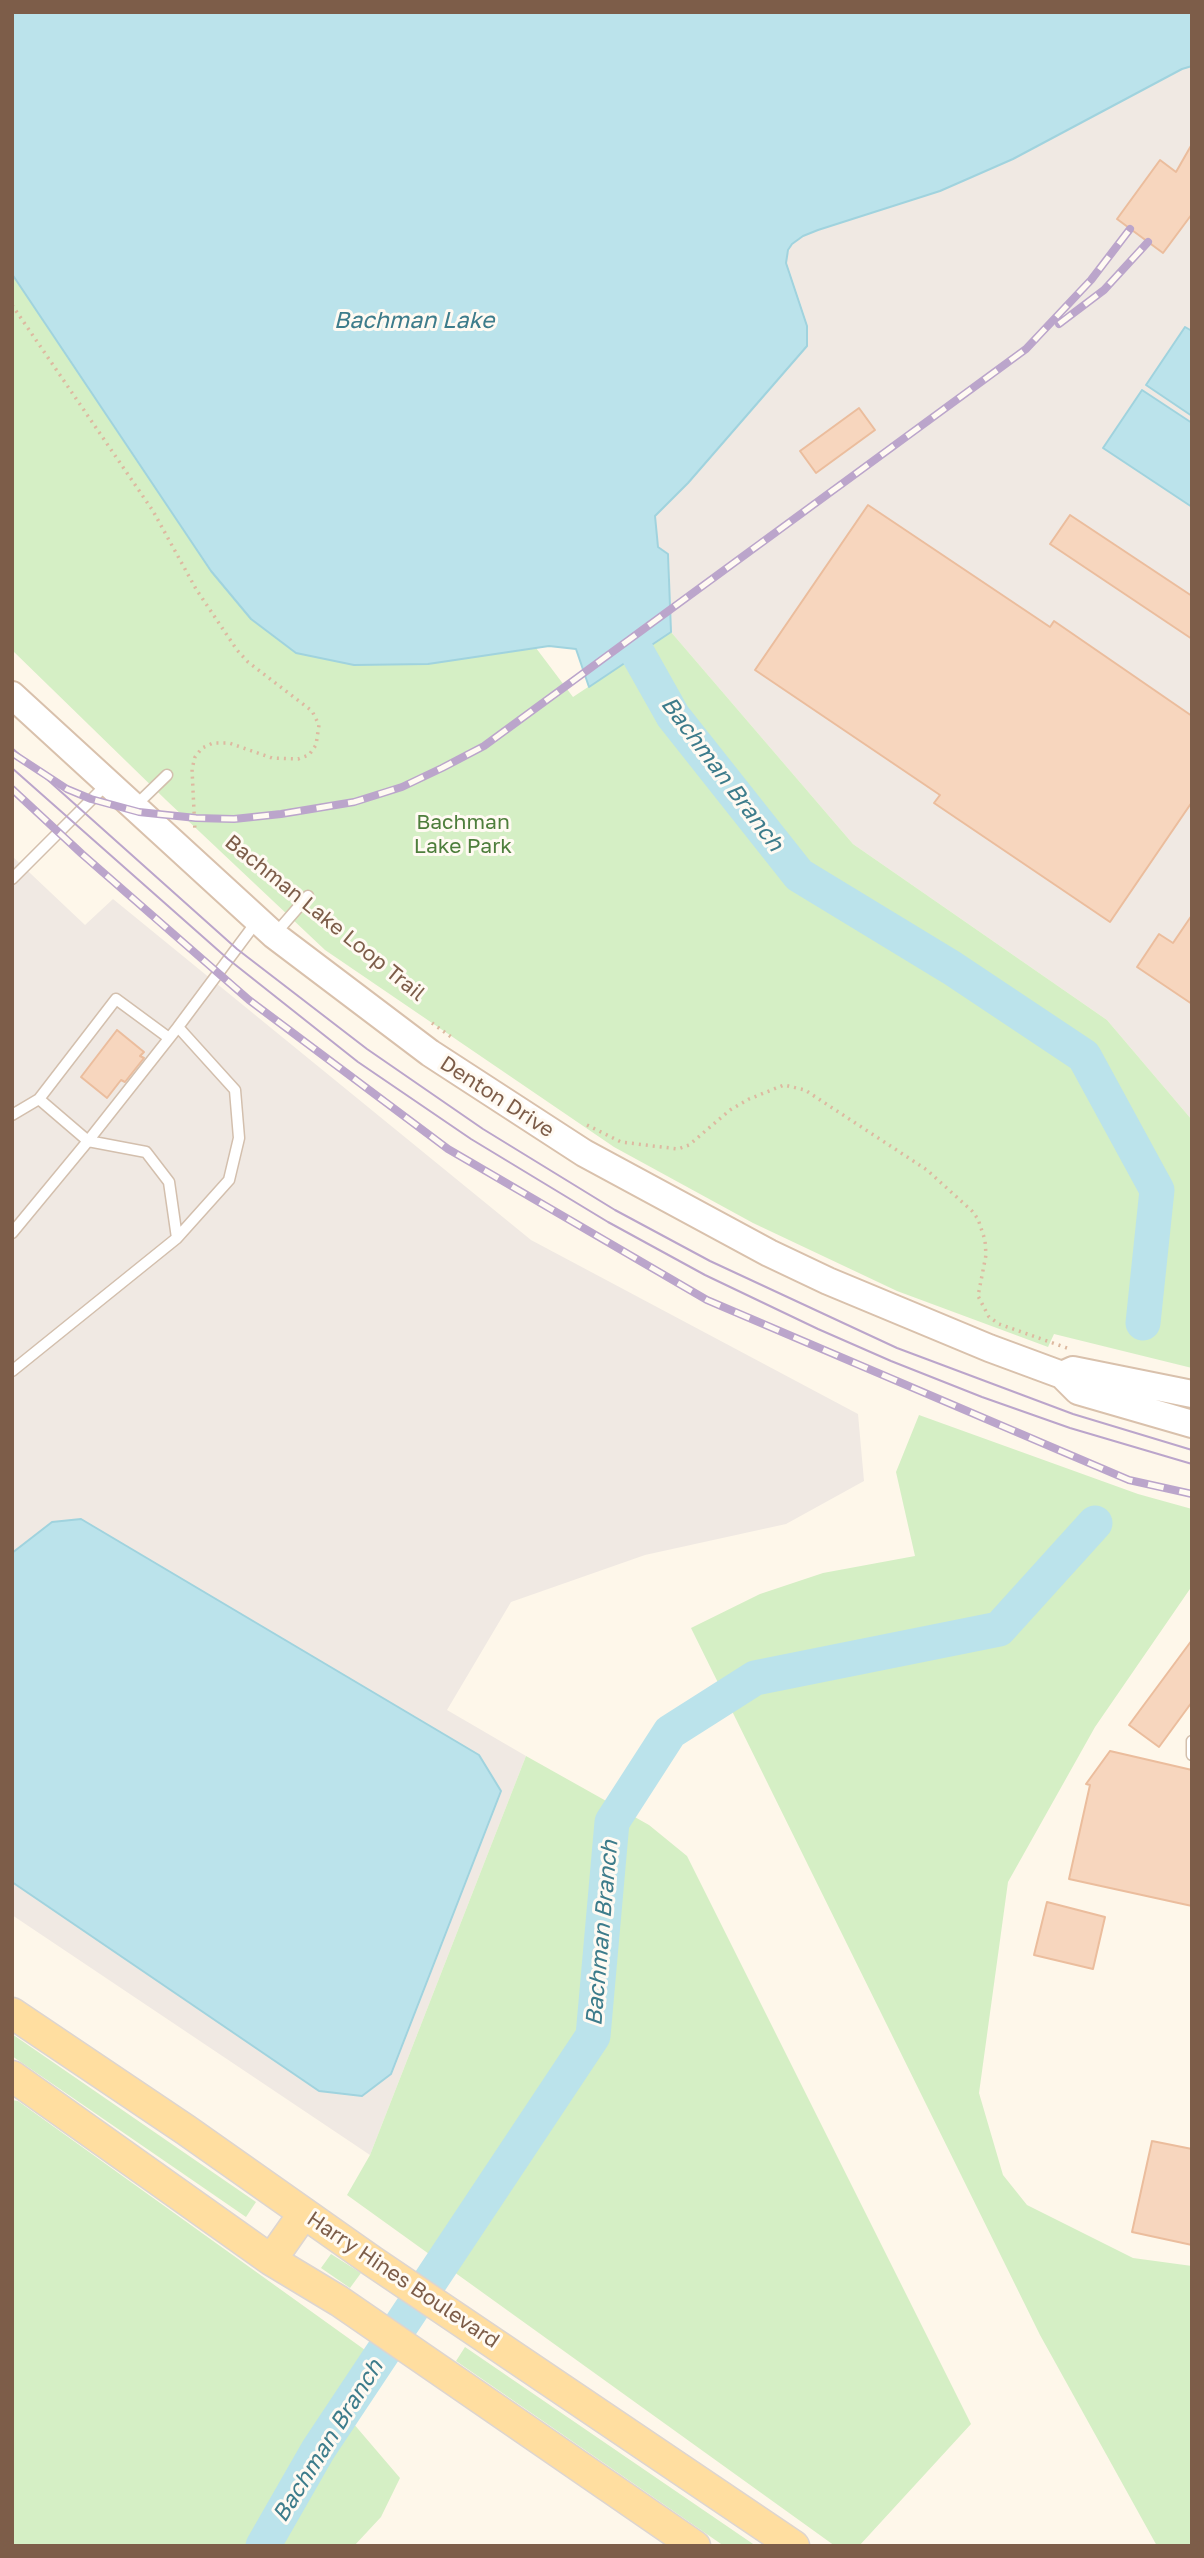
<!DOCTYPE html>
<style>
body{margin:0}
#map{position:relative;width:1204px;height:2558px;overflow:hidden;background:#fef7ea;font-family:"Golos Text",sans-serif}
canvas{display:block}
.frame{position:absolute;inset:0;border:14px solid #7d5d49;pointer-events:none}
</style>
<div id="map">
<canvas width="1204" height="2558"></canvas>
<div class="frame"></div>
</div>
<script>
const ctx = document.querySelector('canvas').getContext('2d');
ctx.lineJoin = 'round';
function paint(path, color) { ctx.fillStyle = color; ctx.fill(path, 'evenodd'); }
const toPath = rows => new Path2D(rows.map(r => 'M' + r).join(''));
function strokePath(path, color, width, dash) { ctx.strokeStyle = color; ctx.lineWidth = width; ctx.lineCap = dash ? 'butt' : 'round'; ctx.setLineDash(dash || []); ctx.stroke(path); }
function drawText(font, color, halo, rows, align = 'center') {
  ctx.font = font + ' "Golos Text",sans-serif'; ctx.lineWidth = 6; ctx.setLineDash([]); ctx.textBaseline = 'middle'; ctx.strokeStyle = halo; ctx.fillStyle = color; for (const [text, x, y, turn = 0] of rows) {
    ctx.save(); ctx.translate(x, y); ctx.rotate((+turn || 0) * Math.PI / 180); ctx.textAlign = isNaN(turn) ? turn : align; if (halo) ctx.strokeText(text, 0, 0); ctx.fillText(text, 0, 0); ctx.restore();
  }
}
const industrial = toPath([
 [1192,66,1192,1120,1107,1020,853,844,671,632,669,554,658,547,654,516,688,483,787,271,786,258,792,244,803,236,818,230,940,191,1013,159,1182,69],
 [12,856,85,925,113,899,531,1240,858,1414,864,1481,786,1524,645,1555,511,1602,447,1710,526,1756,370,2155,12,1915]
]);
const green = toPath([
 [12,274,211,571,251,619,296,653,354,665,428,664,536,648,573,697,671,632,853,844,1107,1020,1192,1120,1192,1368,1054,1334,1048,1347,897,1291,753,1223,614,1147,325,950,166,800,12,650],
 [919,1415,1138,1494,1192,1509,1192,1586,1095,1727,1008,1882,979,2093,1003,2175,1027,2205,1133,2258,1192,2266,1192,2546,1157,2546,1040,2335,691,1628,760,1594,823,1573,915,1556,896,1472],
 [526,1756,649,1825,687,1856,971,2424,859,2546,835,2546,347,2195,370,2155],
 [12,2034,256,2202,246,2217,12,2056],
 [12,2100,18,2101,365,2350,335,2402,400,2478,381,2517,354,2546,12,2546],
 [331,2254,361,2273,350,2288,321,2268],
 [465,2347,756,2546,724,2546,456,2361]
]);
const water = toPath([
 [12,12,1192,12,1192,66,1182,69,1013,159,940,191,818,230,803,236,792,244,788,250,786,263,807,326,807,346,688,483,655,516,658,547,668,554,671,632,589,687,576,649,549,646,428,664,354,665,296,653,251,619,211,571,12,274,12,12],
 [1185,327,1192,331,1192,416,1146,385,1185,327],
 [1142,390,1192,423,1192,507,1103,448,1142,390],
 [81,1519,479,1755,501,1791,391,2074,362,2096,319,2091,12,1882,12,1553,52,1522,81,1519]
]);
const river = toPath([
 [615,613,673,716,799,875,952,968,1084,1056,1157,1190,1143,1323],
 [263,2546,318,2450,593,2036,612,1822,670,1732,755,1678,999,1629,1095,1523]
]);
const building = toPath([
 [1192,144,1192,214,1163,253,1117,219,1160,160,1176,172,1192,144],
 [859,408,875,430,816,473,800,451,859,408],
 [868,505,1050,627,1054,621,1192,716,1192,802,1110,922,934,803,940,795,755,670,868,505],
 [1070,515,1192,596,1192,639,1050,544,1070,515],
 [1192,915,1192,1004,1137,967,1159,934,1173,943,1192,915],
 [117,1030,144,1052,140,1056,144,1058,125,1082,121,1080,107,1098,81,1077,117,1030],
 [1192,1640,1192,1702,1159,1747,1129,1725,1192,1640],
 [1110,1751,1192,1770,1192,1906,1069,1879,1090,1785,1086,1784,1110,1751],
 [1047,1902,1105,1917,1093,1969,1034,1955,1047,1902],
 [1152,2141,1192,2149,1192,2245,1132,2232,1152,2141]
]);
const path = toPath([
 [12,305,153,511,196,589,237,650,248,662,312,711,319,725,316,745,309,755,298,759,272,758,229,743,213,743,202,748,195,757,192,769,195,832],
 [432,1023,454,1039],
 [587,1125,621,1142,678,1149,689,1145,730,1110,749,1099,784,1085,805,1090,927,1170,972,1211,978,1219,985,1240,986,1255,978,1296,989,1317,999,1324,1067,1348]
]);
const service = toPath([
 [134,807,167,775],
 [12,879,107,784],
 [275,934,308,896],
 [39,1099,116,999,169,1038],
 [12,1115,39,1099,88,1141,178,1027],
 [12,1233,88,1141,146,1152,169,1182,177,1238],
 [12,1371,177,1238,229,1180,239,1138,235,1090,178,1027,257,921],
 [1192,1741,1192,1755]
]);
const secondary = toPath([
 [12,695,274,935,430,1053,584,1153,769,1253,828,1281,989,1348,1062,1375,1078,1391,1192,1424],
 [1062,1375,1073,1370,1192,1394]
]);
const primary = toPath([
 [12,2013,186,2130,372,2261,794,2546],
 [12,2076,271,2260,339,2301,695,2546],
 [271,2260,304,2213]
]);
const tram = toPath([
 [12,748,237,949,367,1049,483,1129,615,1210,710,1261,897,1348,1073,1414,1192,1450],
 [12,768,228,959,358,1062,471,1139,608,1222,705,1275,818,1329,891,1361,982,1397,1070,1428,1192,1464]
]);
const rail = toPath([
 [1059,324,1104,290,1148,242],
 [12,753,67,789,91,799,139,812,196,818,234,819,281,814,354,802,402,787,442,768,484,746,1026,349,1091,280,1130,229],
 [12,789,82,854,249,1000,448,1149,707,1300,1129,1480,1192,1494]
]);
const parkNames = [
 ["Bachman",463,822],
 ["Lake Park",463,846]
];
const streetNames = [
 ["Bachman Lake Loop Trail",325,918,39],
 ["Denton Drive",497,1097,33],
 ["Harry Hines Boulevard",403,2280,34]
];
const waterNames = [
 ["Bachman Lake",414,321],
 ["Bachman Branch",722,774,53],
 ["Bachman Branch",602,1933,-85],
 ["Bachman Branch",328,2441,-58]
];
paint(industrial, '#f0e9e3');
paint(green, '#d5efc5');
paint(water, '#bbe3eb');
strokePath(water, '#a0d3de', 2);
strokePath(river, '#bbe3eb', 35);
paint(building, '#f7d6be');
strokePath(building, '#ebbd9d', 2);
strokePath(service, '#d3bfad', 13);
strokePath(secondary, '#d9c1ac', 30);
strokePath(primary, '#ddd5d0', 33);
strokePath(path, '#ddb9a0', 3.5, [2, 5]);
strokePath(service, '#fff', 10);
strokePath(secondary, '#fff', 26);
strokePath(primary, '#ffdea0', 30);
strokePath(tram, '#bba5cb', 2);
strokePath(rail, '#bba5cb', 8);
strokePath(rail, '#fffaf2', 5, [16]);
drawText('21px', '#4e7e3c', '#fffaf2', parkNames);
drawText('21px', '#7d5d49', '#fffaf2', streetNames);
drawText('italic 23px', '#3d7c8b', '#fffaf2', waterNames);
</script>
